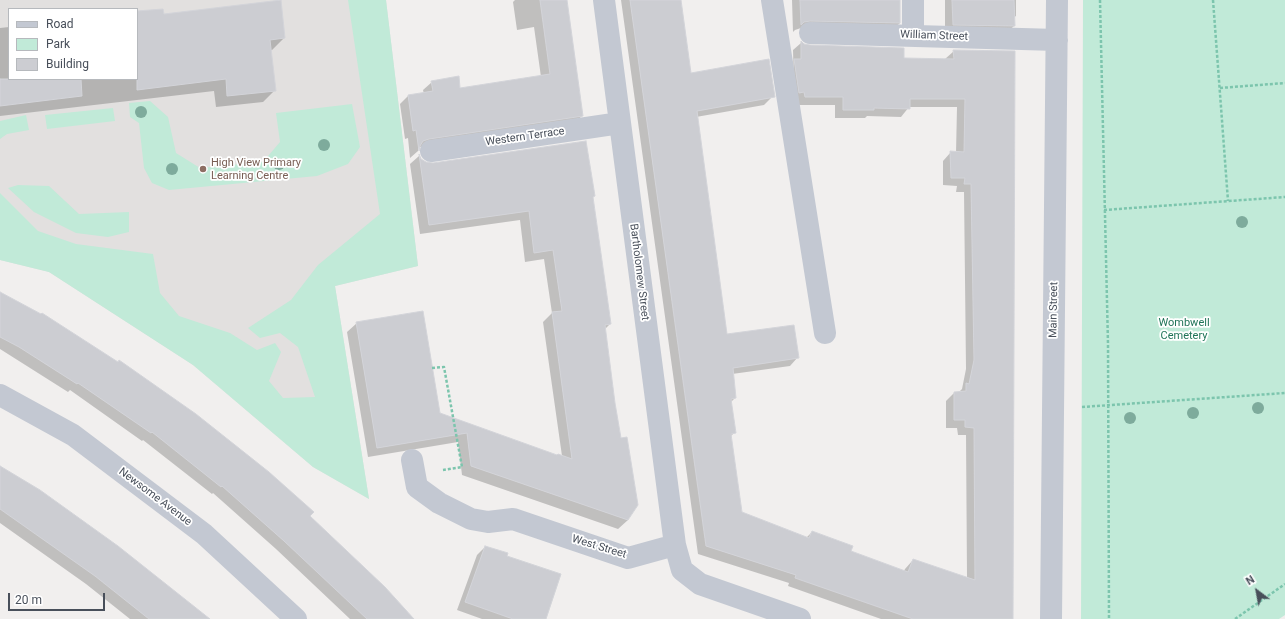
<!DOCTYPE html>
<style>
body{margin:0}
#map{position:relative;width:1285px;height:619px;overflow:hidden;background:#f1efee;font-family:Roboto,sans-serif}
canvas{display:block}
.legend{position:absolute;left:8px;top:8px;width:130px;height:72px;box-sizing:border-box;background:#fff;border:1px solid #b6b9bd;margin:0;padding:5px 7px;list-style:none;font-size:12px;color:#484f5a}
.legend li{display:flex;align-items:center;gap:8px;height:20px}
.legend b{width:20px;border:1px solid #b6b9bd}
.north{position:absolute;left:1237px;top:571px;width:40px;height:40px;-webkit-text-stroke:3px #fff;paint-order:stroke;rotate:328deg;font-size:11px;font-weight:700;line-height:16px;text-align:center;color:#484f5a}
.north::after{content:'';display:block;margin:auto;width:14px;height:18px;background:#484f5a;clip-path:polygon(50% 0,100% 100%,50% 72%,0 100%)}
.scale{position:absolute;left:8px;top:593px;width:97px;height:18px;box-sizing:border-box;border:2px solid #484f5a;border-top:0;padding-left:5px;font-size:12px;line-height:14px;white-space:nowrap;color:#484f5a;-webkit-text-stroke:3px #fff;paint-order:stroke}
</style>
<div id="map">
<canvas width="1285" height="619"></canvas>
<ul class="legend">
<li><b style="height:5px;background:#c3c8d2"></b>Road</li>
<li><b style="height:11px;background:#c1ead8"></b>Park</li>
<li><b style="height:11px;background:#cccdd2"></b>Building</li>
</ul>
<div class="north">N</div>
<div class="scale">20 m</div>
</div>
<script>
const ctx = document.querySelector('canvas').getContext('2d');
ctx.lineJoin = 'round';
function paint(path, color) { ctx.fillStyle = color; ctx.fill(path, 'evenodd'); }
const toPath = rows => new Path2D(rows.map(r => 'M' + r).join(''));
function strokePath(path, color, width, dash) { ctx.strokeStyle = color; ctx.lineWidth = width; ctx.lineCap = dash ? 'butt' : 'round'; ctx.setLineDash(dash || []); ctx.stroke(path); }
function drawText(font, color, halo, rows, align = 'center') {
  ctx.font = font + ' Roboto,sans-serif'; ctx.lineWidth = 3.5; ctx.setLineDash([]); ctx.textBaseline = 'middle'; ctx.strokeStyle = halo; ctx.fillStyle = color; for (const [text, x, y, turn = 0] of rows) {
    ctx.save(); ctx.translate(x, y); ctx.rotate((+turn || 0) * Math.PI / 180); ctx.textAlign = isNaN(turn) ? turn : align; if (halo) ctx.strokeText(text, 0, 0); ctx.fillText(text, 0, 0); ctx.restore();
  }
}
const education = toPath([
 [0,0,386,0,418,266,335,286,369,499,313,467,193,365,49,272,0,260],
 [9,9,137,9,137,79,9,79]
]);
const green = toPath([
 [348,0,386,0,418,266,335,286,369,499,313,467,193,365,49,272,0,260,0,193,38,231,76,244,153,254,160,293,179,316,230,333,257,350,275,343,281,352,269,381,283,398,315,397,298,347,280,333,260,338,248,328,291,300,318,265,380,214],
 [1083,0,1285,0,1285,615,1279,619,1081,619],
 [150,101,168,117,176,153,200,168,263,162,280,142,276,113,352,104,360,147,348,164,317,176,169,190,152,183,144,168,139,123,130,117,129,103],
 [113,108,115,121,47,129,45,115],
 [26,115,29,130,7,134,0,139,0,121],
 [18,185,49,186,79,214,129,212,129,232,108,237,76,233,34,212,8,188]
]);
const shadow = toPath([
 [515,0,565,0,582,116,573,124,420,147,418,147,418,151,410,158,408,138,405,139,400,104,408,96,424,94,423,90,432,82,459,89,541,77,534,27,517,30,513,2],
 [621,0,679,0,690,74,772,97,764,105,696,117,727,336,798,357,790,366,732,374,735,398,731,402,735,432,730,437,741,513,806,538,812,532,850,553,904,571,905,569,913,560,967,578,966,435,958,435,957,428,946,428,946,401,954,393,958,393,962,389,966,369,964,192,956,192,957,186,943,185,943,161,951,152,956,153,957,107,909,107,901,117,867,116,865,118,835,118,835,105,797,105,794,88,793,50,801,43,803,45,903,59,945,59,954,51,1014,52,1012,619,881,619,788,586,789,583,698,554],
 [792,0,900,0,900,23,891,31,801,28,795,30,793,32],
 [945,0,1016,0,1016,16,1013,18,1014,26,1005,34,945,33],
 [137,12,163,15,284,38,272,50,270,50,275,90,263,102,216,107,214,91,0,116,0,28,9,27,9,79,137,79],
 [419,156,421,160,426,163,594,196,592,198,610,324,604,330,628,520,618,529,462,475,458,442,368,457,347,332,357,323,439,413,557,456,562,456,543,322,552,313,544,259,525,262,520,220,420,234,410,164],
 [0,293,308,516,413,619,350,619,276,549,213,493,212,494,143,440,142,441,70,390,68,392,0,349],
 [0,467,208,619,130,619,86,584,0,523],
 [485,547,506,556,545,619,482,619,457,610,477,555]
]);
const building = toPath([
 [281,0,285,38,270,40,276,91,227,96,226,79,137,90,137,11,163,9,164,14,281,0],
 [540,0,567,0,583,116,429,139,423,141,420,146,419,151,416,130,413,131,408,95,433,91,431,81,459,76,460,88,550,74,540,0],
 [630,0,681,0,691,73,769,59,775,97,697,111,727,334,794,325,799,358,733,368,736,398,731,399,736,433,731,434,742,512,809,538,812,531,831,538,853,546,851,551,908,572,913,559,975,580,974,428,965,427,965,420,954,420,954,392,966,391,966,383,969,384,974,360,971,184,964,184,965,178,951,178,950,151,964,152,965,99,910,99,910,109,874,108,874,110,843,110,843,97,805,97,804,92,799,93,794,59,801,59,801,41,804,44,810,45,904,48,904,58,954,59,953,50,1015,51,1013,619,913,619,795,578,796,575,706,546,630,0],
 [800,0,900,0,900,23,810,21,804,22,801,25,800,0],
 [952,0,1014,0,1015,26,953,25,952,0],
 [0,79,81,79,82,96,0,106,0,79],
 [586,141,595,196,593,197,611,324,605,325,615,403,621,438,627,437,638,505,628,520,471,466,467,433,377,448,356,322,423,311,440,413,557,455,558,454,572,459,552,312,562,311,553,250,534,253,529,211,429,225,419,154,421,159,426,162,433,163,586,141],
 [0,292,41,314,42,313,118,362,119,360,196,414,269,472,314,512,310,516,385,587,414,619,367,619,284,541,222,486,221,487,152,432,151,433,78,383,77,384,19,347,0,337,0,292],
 [0,466,40,490,118,546,210,619,149,619,95,576,0,509,0,466],
 [485,546,508,553,507,556,561,574,546,619,513,619,465,602,485,546]
]);
const path = toPath([
 [1100,0,1108,344,1109,619],
 [1213,0,1228,201],
 [1220,88,1285,83],
 [1104,210,1285,197],
 [432,368,444,367,462,467,443,470],
 [1082,407,1285,393],
 [1235,619,1285,584]
]);
const minor = toPath([
 [604,0,675,545],
 [772,0,825,333],
 [810,33,1057,40],
 [913,36,913,0],
 [431,151,620,123],
 [0,395,73,435,204,534,296,619],
 [412,460,417,487,439,503,471,519,488,522,513,519,628,558,675,545,682,570,700,584,800,619],
 [1051,619,1057,0]
]);
const trees = [
 [141,112],
 [324,145],
 [279,164],
 [172,169],
 [1242,222],
 [1258,408],
 [1193,413],
 [1130,418]
];
const markers = [
 [203,169,4,"#8d6e63"]
];
const streetNames = [
 ["William Street",934,36,2],
 ["Western Terrace",525,137,-8],
 ["Bartholomew Street",639,272,83],
 ["Main Street",1054,310,-89],
 ["Newsome Avenue",155,497,37],
 ["West Street",599,547,17]
];
const educationNames = [
 ["High View Primary",211,163],
 ["Learning Centre",211,176]
];
const parkNames = [
 ["Wombwell",1184,323],
 ["Cemetery",1184,336]
];
paint(education, '#e2e0df');
paint(green, '#c1ead8');
paint(shadow, '#0003');
paint(building, '#cccdd2');
strokePath(building, '#d3d4d9', 1);
strokePath(path, '#7cc5ad', 2.5, [3, 2]);
strokePath(minor, '#c3c8d2', 22);
ctx.fillStyle = '#7eab9c';
for (const [x, y] of trees) { ctx.beginPath(); ctx.arc(x, y, 6, 0, 2 * Math.PI); ctx.fill(); }
for (const [x, y, r, color] of markers) { const dot = new Path2D(); dot.arc(x, y, r, 0, 2 * Math.PI); ctx.fillStyle = color; ctx.fill(dot); strokePath(dot, '#fff', 1.5); }
drawText('11px', '#484f5a', '#fff', streetNames);
drawText('11px', '#785e54', '#fff', educationNames, 'left');
drawText('11px', '#207458', '#fff', parkNames);
</script>
